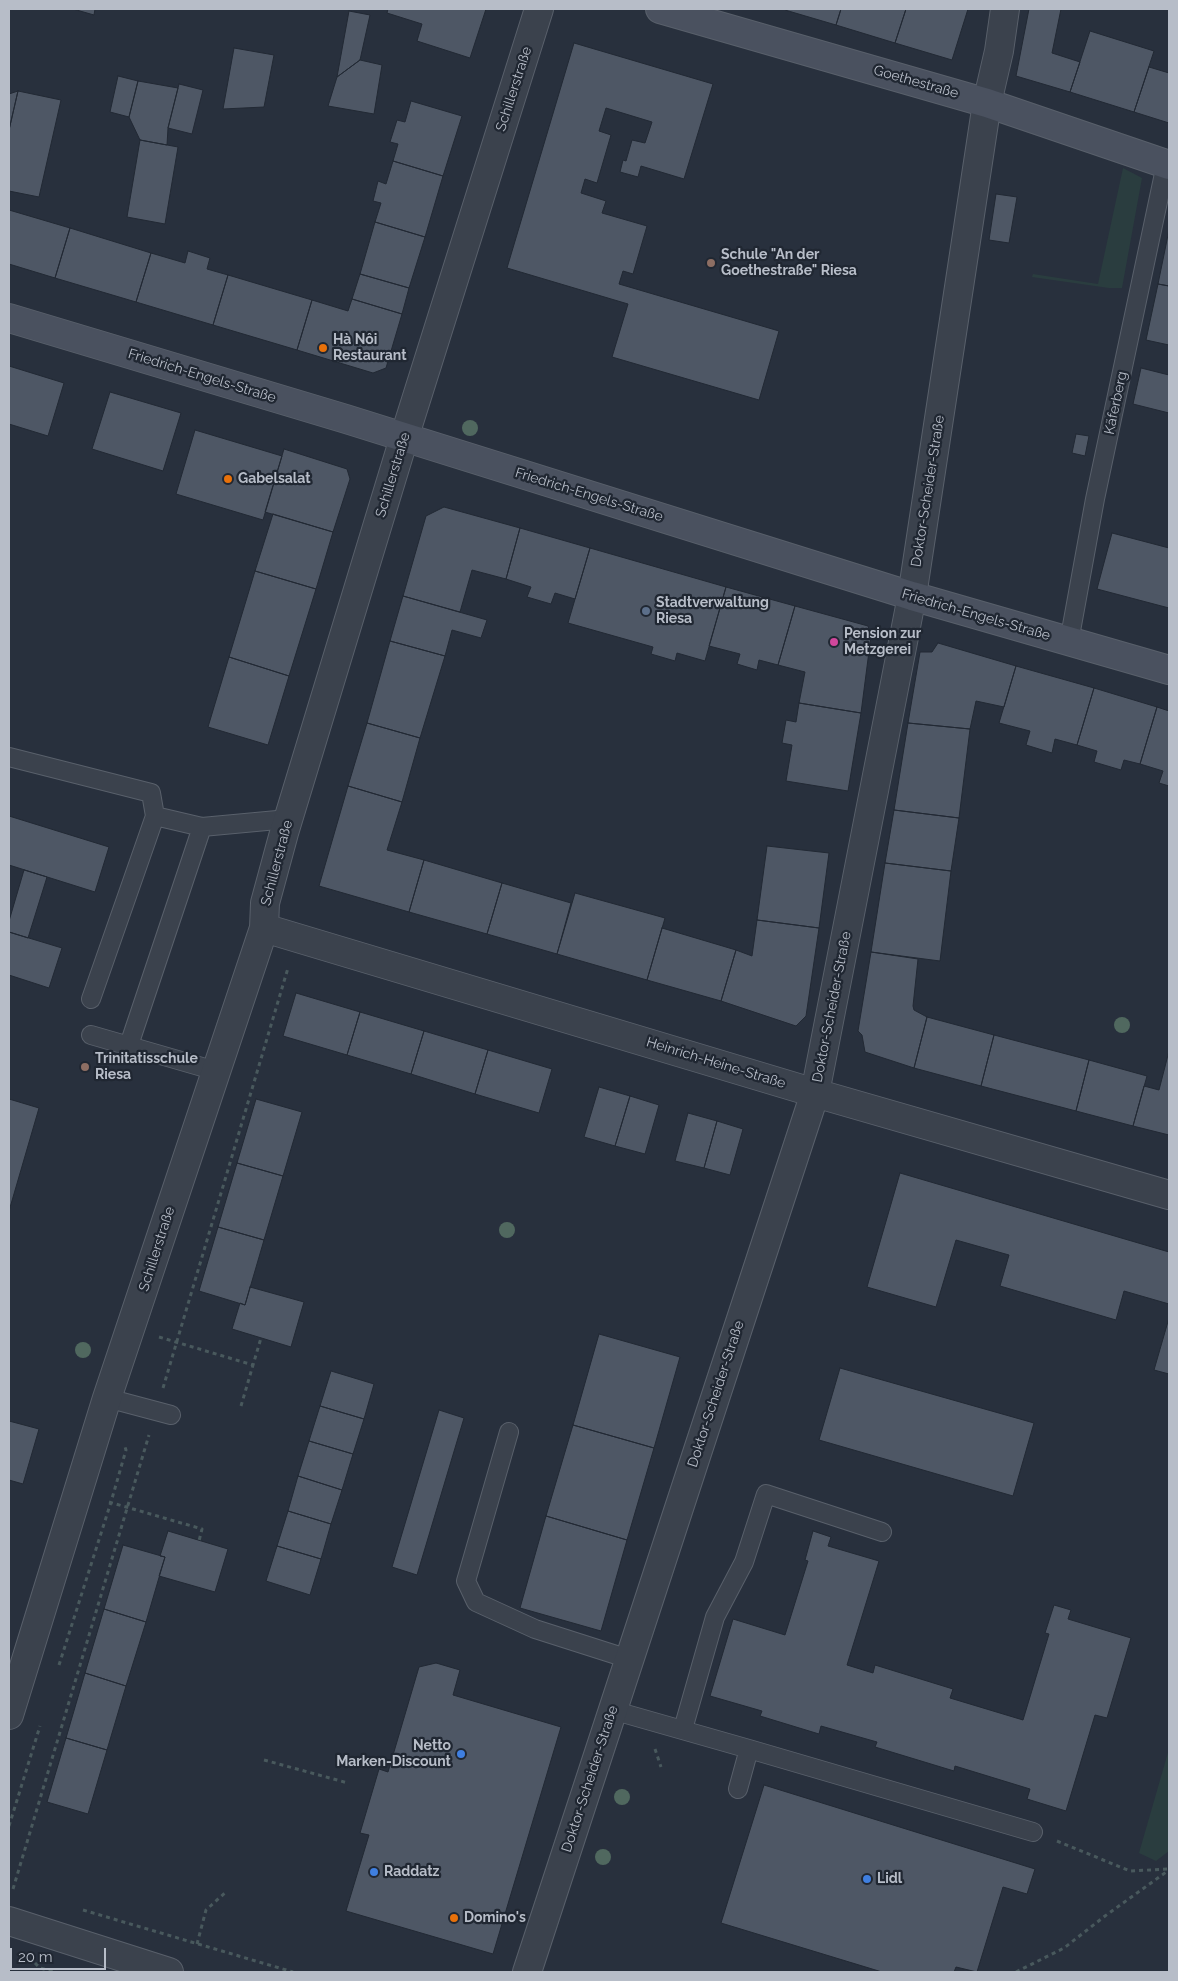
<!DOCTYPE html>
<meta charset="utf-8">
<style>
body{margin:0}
#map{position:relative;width:1178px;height:1981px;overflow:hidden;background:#28303d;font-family:Raleway,sans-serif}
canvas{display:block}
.frame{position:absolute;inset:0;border:10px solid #b7bdc8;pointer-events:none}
.scale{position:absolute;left:10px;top:1948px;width:96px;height:22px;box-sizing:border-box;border:2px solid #b7bdc8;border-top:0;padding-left:6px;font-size:15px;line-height:18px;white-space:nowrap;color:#b7bdc8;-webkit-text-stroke:4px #202732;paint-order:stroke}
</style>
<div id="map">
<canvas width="1178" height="1981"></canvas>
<div class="frame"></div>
<div class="scale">20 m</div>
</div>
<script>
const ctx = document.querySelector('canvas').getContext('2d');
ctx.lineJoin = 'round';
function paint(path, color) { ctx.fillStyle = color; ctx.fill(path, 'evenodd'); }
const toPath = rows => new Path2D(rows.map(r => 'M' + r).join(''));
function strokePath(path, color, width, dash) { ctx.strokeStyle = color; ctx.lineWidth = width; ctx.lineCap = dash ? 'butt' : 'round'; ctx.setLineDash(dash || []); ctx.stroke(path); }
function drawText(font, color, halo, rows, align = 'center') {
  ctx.font = font + ' Raleway,sans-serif'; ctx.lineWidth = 4.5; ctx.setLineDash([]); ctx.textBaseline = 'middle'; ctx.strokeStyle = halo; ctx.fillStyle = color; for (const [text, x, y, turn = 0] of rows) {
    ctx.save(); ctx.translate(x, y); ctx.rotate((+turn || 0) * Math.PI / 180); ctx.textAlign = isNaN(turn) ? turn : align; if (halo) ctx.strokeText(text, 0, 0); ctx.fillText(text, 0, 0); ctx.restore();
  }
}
const green = toPath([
 [1123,168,1142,178,1122,288,1109,288,1032,277,1033,274,1098,284],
 [1169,1749,1169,1851,1156,1861,1139,1853]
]);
const building = toPath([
 [73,9,95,9,94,15,73,9],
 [388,9,486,9,470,58,417,41,422,24,387,13,388,9],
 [786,9,841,9,836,25,785,10,786,9],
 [841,9,906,9,895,43,836,25,841,9],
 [906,9,968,9,952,60,895,43,906,9],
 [1029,9,1061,9,1052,53,1080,62,1070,92,1016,76,1029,9],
 [349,11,370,15,360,60,337,77,349,11],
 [1090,31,1154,51,1134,112,1070,92,1090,31],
 [574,43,713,84,684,179,641,166,638,177,620,172,623,160,626,161,632,140,645,143,652,122,606,108,599,131,611,135,597,183,585,179,581,193,606,201,602,213,647,226,633,274,623,271,619,284,779,331,759,400,612,357,628,304,507,268,574,43],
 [234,48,274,55,264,107,223,109,234,48],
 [360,60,382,65,374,114,328,106,337,77,360,60],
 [1149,67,1169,73,1169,123,1134,112,1149,67],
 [118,76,138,81,129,117,110,112,118,76],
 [138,81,178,88,168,128,167,145,140,140,129,117,138,81],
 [179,84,203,90,192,134,168,128,179,84],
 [18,91,61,100,39,197,9,191,9,130,18,91],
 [18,91,9,130,9,94,18,91],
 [411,101,462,116,443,176,393,161,398,144,390,142,397,120,405,122,411,101],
 [140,140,178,147,165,224,127,217,140,140],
 [393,161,443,176,425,237,375,222,381,203,373,201,378,181,386,184,393,161],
 [996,194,1017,197,1009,243,989,240,996,194],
 [9,210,70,228,55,278,9,264,9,210],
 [375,222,425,237,409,288,360,274,375,222],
 [70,228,151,253,136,302,55,278,70,228],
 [1169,230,1169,286,1158,284,1169,230],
 [188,251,210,258,207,269,228,275,213,325,136,302,151,253,185,263,188,251],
 [360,274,409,288,402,314,352,299,360,274],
 [228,275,312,300,297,350,213,325,228,275],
 [1158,284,1169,286,1169,345,1146,340,1158,284],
 [352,299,402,314,386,368,373,373,297,350,312,300,348,311,352,299],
 [9,366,64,383,48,436,9,424,9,366],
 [1141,368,1169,375,1169,413,1133,404,1141,368],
 [110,392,181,413,163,471,92,449,110,392],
 [195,430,282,456,263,520,176,494,195,430],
 [1076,434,1089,436,1085,456,1072,453,1076,434],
 [284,449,347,469,350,479,333,532,265,512,284,449],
 [444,507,520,528,506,579,472,570,460,612,403,596,426,516,444,507],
 [273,514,333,532,316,589,255,571,273,514],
 [520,528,590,548,575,599,555,593,551,604,527,597,531,587,506,579,520,528],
 [1112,533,1169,548,1169,608,1097,589,1112,533],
 [590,548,726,587,705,661,677,653,675,661,651,654,653,647,568,623,590,548],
 [255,571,316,589,289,676,229,657,255,571],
 [726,587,795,606,778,665,759,660,757,670,737,664,740,654,709,646,726,587],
 [403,596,487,620,481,638,452,630,445,656,390,641,403,596],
 [795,606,868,626,871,636,861,713,799,703,805,672,778,665,795,606],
 [390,641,445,656,420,738,367,723,390,641],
 [938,643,1016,666,1004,707,976,701,970,729,908,723,920,652,932,652,938,643],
 [229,657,289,676,268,745,208,727,229,657],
 [1016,666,1094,688,1077,745,1055,739,1052,753,1026,745,1030,731,999,723,1016,666],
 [1094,688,1157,707,1140,764,1124,760,1121,770,1094,762,1097,751,1077,745,1094,688],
 [799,703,861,713,848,791,786,781,792,745,782,743,786,720,796,722,799,703],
 [1157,707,1169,711,1169,786,1159,783,1163,771,1140,764,1157,707],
 [367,723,420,738,402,802,348,786,367,723],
 [908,723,970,729,959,818,894,810,908,723],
 [348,786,402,802,387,850,424,860,409,912,319,886,348,786],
 [894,810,959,818,951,871,885,863,894,810],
 [9,816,109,847,95,892,9,865,9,816],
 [767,846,829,853,819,928,757,920,767,846],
 [424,860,502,883,487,934,409,912,424,860],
 [885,863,951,871,940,961,871,952,885,863],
 [24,870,47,877,28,938,9,932,9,921,24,870],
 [502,883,571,903,557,954,487,934,502,883],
 [575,893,665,918,647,980,557,954,575,893],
 [757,920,819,928,806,1016,796,1026,721,1001,736,950,752,956,757,920],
 [662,928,736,950,721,1001,647,980,662,928],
 [9,932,62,948,49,988,9,975,9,932],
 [871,952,918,959,913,1006,914,1010,927,1017,914,1068,865,1052,862,1035,858,1031,871,952],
 [296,993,360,1012,347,1055,283,1036,296,993],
 [360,1012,424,1031,411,1074,347,1055,360,1012],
 [927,1017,994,1035,981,1086,914,1068,927,1017],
 [424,1031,488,1050,475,1094,411,1074,424,1031],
 [994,1035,1089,1060,1076,1111,981,1086,994,1035],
 [488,1050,552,1069,539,1113,475,1094,488,1050],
 [1169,1051,1169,1135,1133,1126,1144,1086,1159,1090,1169,1051],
 [1089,1060,1147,1076,1133,1126,1076,1111,1089,1060],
 [599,1087,630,1096,615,1146,584,1137,599,1087],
 [630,1096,659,1105,645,1154,615,1146,630,1096],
 [9,1099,39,1108,9,1211,9,1099],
 [256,1099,302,1112,283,1176,237,1163,256,1099],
 [688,1113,717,1121,704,1168,675,1161,688,1113],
 [717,1121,743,1129,730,1175,704,1168,717,1121],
 [237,1163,283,1176,264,1240,218,1227,237,1163],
 [900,1173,1169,1252,1169,1304,1124,1291,1116,1320,1000,1286,1009,1255,956,1240,936,1307,867,1287,900,1173],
 [218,1227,264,1240,245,1305,199,1291,218,1227],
 [250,1287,304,1302,291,1347,232,1329,240,1303,245,1305,250,1287],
 [1169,1318,1169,1374,1154,1370,1169,1318],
 [599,1334,680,1357,654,1448,573,1425,599,1334],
 [840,1368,1034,1423,1013,1496,819,1440,840,1368],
 [331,1371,374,1384,364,1419,320,1406,331,1371],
 [320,1406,364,1419,353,1454,309,1441,320,1406],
 [439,1410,464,1418,417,1575,392,1567,439,1410],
 [9,1421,39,1429,23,1484,9,1480,9,1421],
 [573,1425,654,1448,627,1540,546,1516,573,1425],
 [309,1441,353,1454,342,1490,298,1476,309,1441],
 [298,1476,342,1490,331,1524,288,1511,298,1476],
 [288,1511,331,1524,321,1559,277,1546,288,1511],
 [546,1516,627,1540,601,1631,520,1608,546,1516],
 [168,1531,228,1549,215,1592,159,1576,165,1557,160,1556,168,1531],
 [813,1531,831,1537,828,1546,879,1561,847,1665,873,1673,875,1665,953,1689,950,1698,1023,1720,1049,1634,1045,1633,1054,1605,1071,1610,1068,1619,1131,1638,1107,1718,1095,1715,1066,1811,1027,1799,1030,1789,955,1766,954,1771,875,1747,877,1742,821,1726,819,1734,760,1716,762,1711,710,1696,733,1619,785,1635,808,1561,805,1560,813,1531],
 [123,1545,165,1557,146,1622,104,1609,123,1545],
 [277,1546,321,1559,310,1595,266,1581,277,1546],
 [104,1609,146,1622,126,1686,85,1673,104,1609],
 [436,1663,460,1670,453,1695,561,1727,493,1954,346,1911,369,1835,360,1833,379,1769,388,1772,419,1667,436,1663],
 [85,1673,126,1686,107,1750,66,1738,85,1673],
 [66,1738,107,1750,88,1814,47,1802,66,1738],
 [764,1785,1035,1869,1027,1894,1003,1887,977,1972,956,1967,954,1972,882,1972,721,1923,764,1785]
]);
const path = toPath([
 [159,1337,253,1365,261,1338],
 [163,1388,288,968],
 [241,1406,253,1365],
 [109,1502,202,1529,199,1541],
 [59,1665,111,1502,126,1450,125,1447],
 [655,1749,661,1767],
 [264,1760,348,1783],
 [9,1826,40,1726],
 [1057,1841,1130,1871,1169,1869],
 [13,1889,149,1435],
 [83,1910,293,1972],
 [197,1944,206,1910,227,1891],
 [35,1963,40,1968,55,1972],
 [1016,1972,1064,1948,1105,1916,1169,1870]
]);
const service = toPath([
 [1069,642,1095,499,1166,164],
 [9,757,151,793,155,816],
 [91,999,155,816,202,827,288,819],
 [91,1035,216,1071],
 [129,1045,202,827],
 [107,1398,171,1415],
 [509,1432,466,1581,476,1602,535,1629,629,1659],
 [612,1710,749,1749,738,1789],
 [683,1729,715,1617,744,1562,766,1494,882,1532],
 [749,1749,1033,1832]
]);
const minor = toPath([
 [264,928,815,1093,1169,1195],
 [9,1715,107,1398,264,928,265,903,284,833,404,438,539,9],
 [9,1921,169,1972],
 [527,1972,815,1093,912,596,987,103,999,51,1005,9]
]);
const secondary = toPath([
 [660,9,987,103,1169,165],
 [9,318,346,419,912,596,1169,670]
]);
const trees = [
 [470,428],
 [1122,1025],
 [507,1230],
 [83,1350],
 [622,1797],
 [603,1857]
];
const markers = [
 [711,263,5,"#8d6e63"],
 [323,348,5,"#e8710a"],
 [228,479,5,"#e8710a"],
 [646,611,5,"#5c6f8a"],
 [834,642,5,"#d1479c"],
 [85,1067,5,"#8d6e63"],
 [461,1754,5,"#3f7fe0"],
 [374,1872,5,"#3f7fe0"],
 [867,1879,5,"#3f7fe0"],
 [454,1918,5,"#e8710a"]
];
const streetNames = [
 ["Goethestraße",916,82,16],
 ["Schillerstraße",514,89,-72],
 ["Friedrich-Engels-Straße",202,376,17],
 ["Käferberg",1116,403,-78],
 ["Schillerstraße",393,475,-73],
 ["Doktor-Scheider-Straße",928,491,-81],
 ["Friedrich-Engels-Straße",589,495,17],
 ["Friedrich-Engels-Straße",976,615,16],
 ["Schillerstraße",277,863,-75],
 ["Doktor-Scheider-Straße",832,1007,-79],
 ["Heinrich-Heine-Straße",716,1063,17],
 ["Schillerstraße",157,1249,-72],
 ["Doktor-Scheider-Straße",716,1394,-72],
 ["Doktor-Scheider-Straße",590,1779,-72]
];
const poiNames = [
 ["Schule \"An der",721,255],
 ["Goethestraße\" Riesa",721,271],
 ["Hà Nôi",333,340],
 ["Restaurant",333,356],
 ["Gabelsalat",238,479],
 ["Stadtverwaltung",656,603],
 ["Riesa",656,619],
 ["Pension zur",844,634],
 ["Metzgerei",844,650],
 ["Trinitatisschule",95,1059],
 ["Riesa",95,1075],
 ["Netto",451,1746,"right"],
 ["Marken-Discount",451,1762,"right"],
 ["Raddatz",384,1872],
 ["Lidl",877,1879],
 ["Domino's",464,1918]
];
paint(green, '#2a3d3f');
paint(building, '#4e5765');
strokePath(building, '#222934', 1);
strokePath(service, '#59606b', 20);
strokePath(minor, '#59606b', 30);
strokePath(secondary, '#59606b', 30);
strokePath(path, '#49595d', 3, [4, 4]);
strokePath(service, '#3b424d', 18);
strokePath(minor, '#3b424d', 28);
strokePath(secondary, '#4a515f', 28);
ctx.fillStyle = '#50685f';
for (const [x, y] of trees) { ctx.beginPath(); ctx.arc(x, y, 8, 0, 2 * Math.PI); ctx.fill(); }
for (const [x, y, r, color] of markers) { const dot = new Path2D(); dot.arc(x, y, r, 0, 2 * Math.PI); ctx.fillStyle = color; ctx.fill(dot); strokePath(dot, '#202732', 2); }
drawText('14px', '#b7bdc8', '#202732', streetNames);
drawText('bold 14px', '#b7bdc8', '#202732', poiNames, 'left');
</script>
